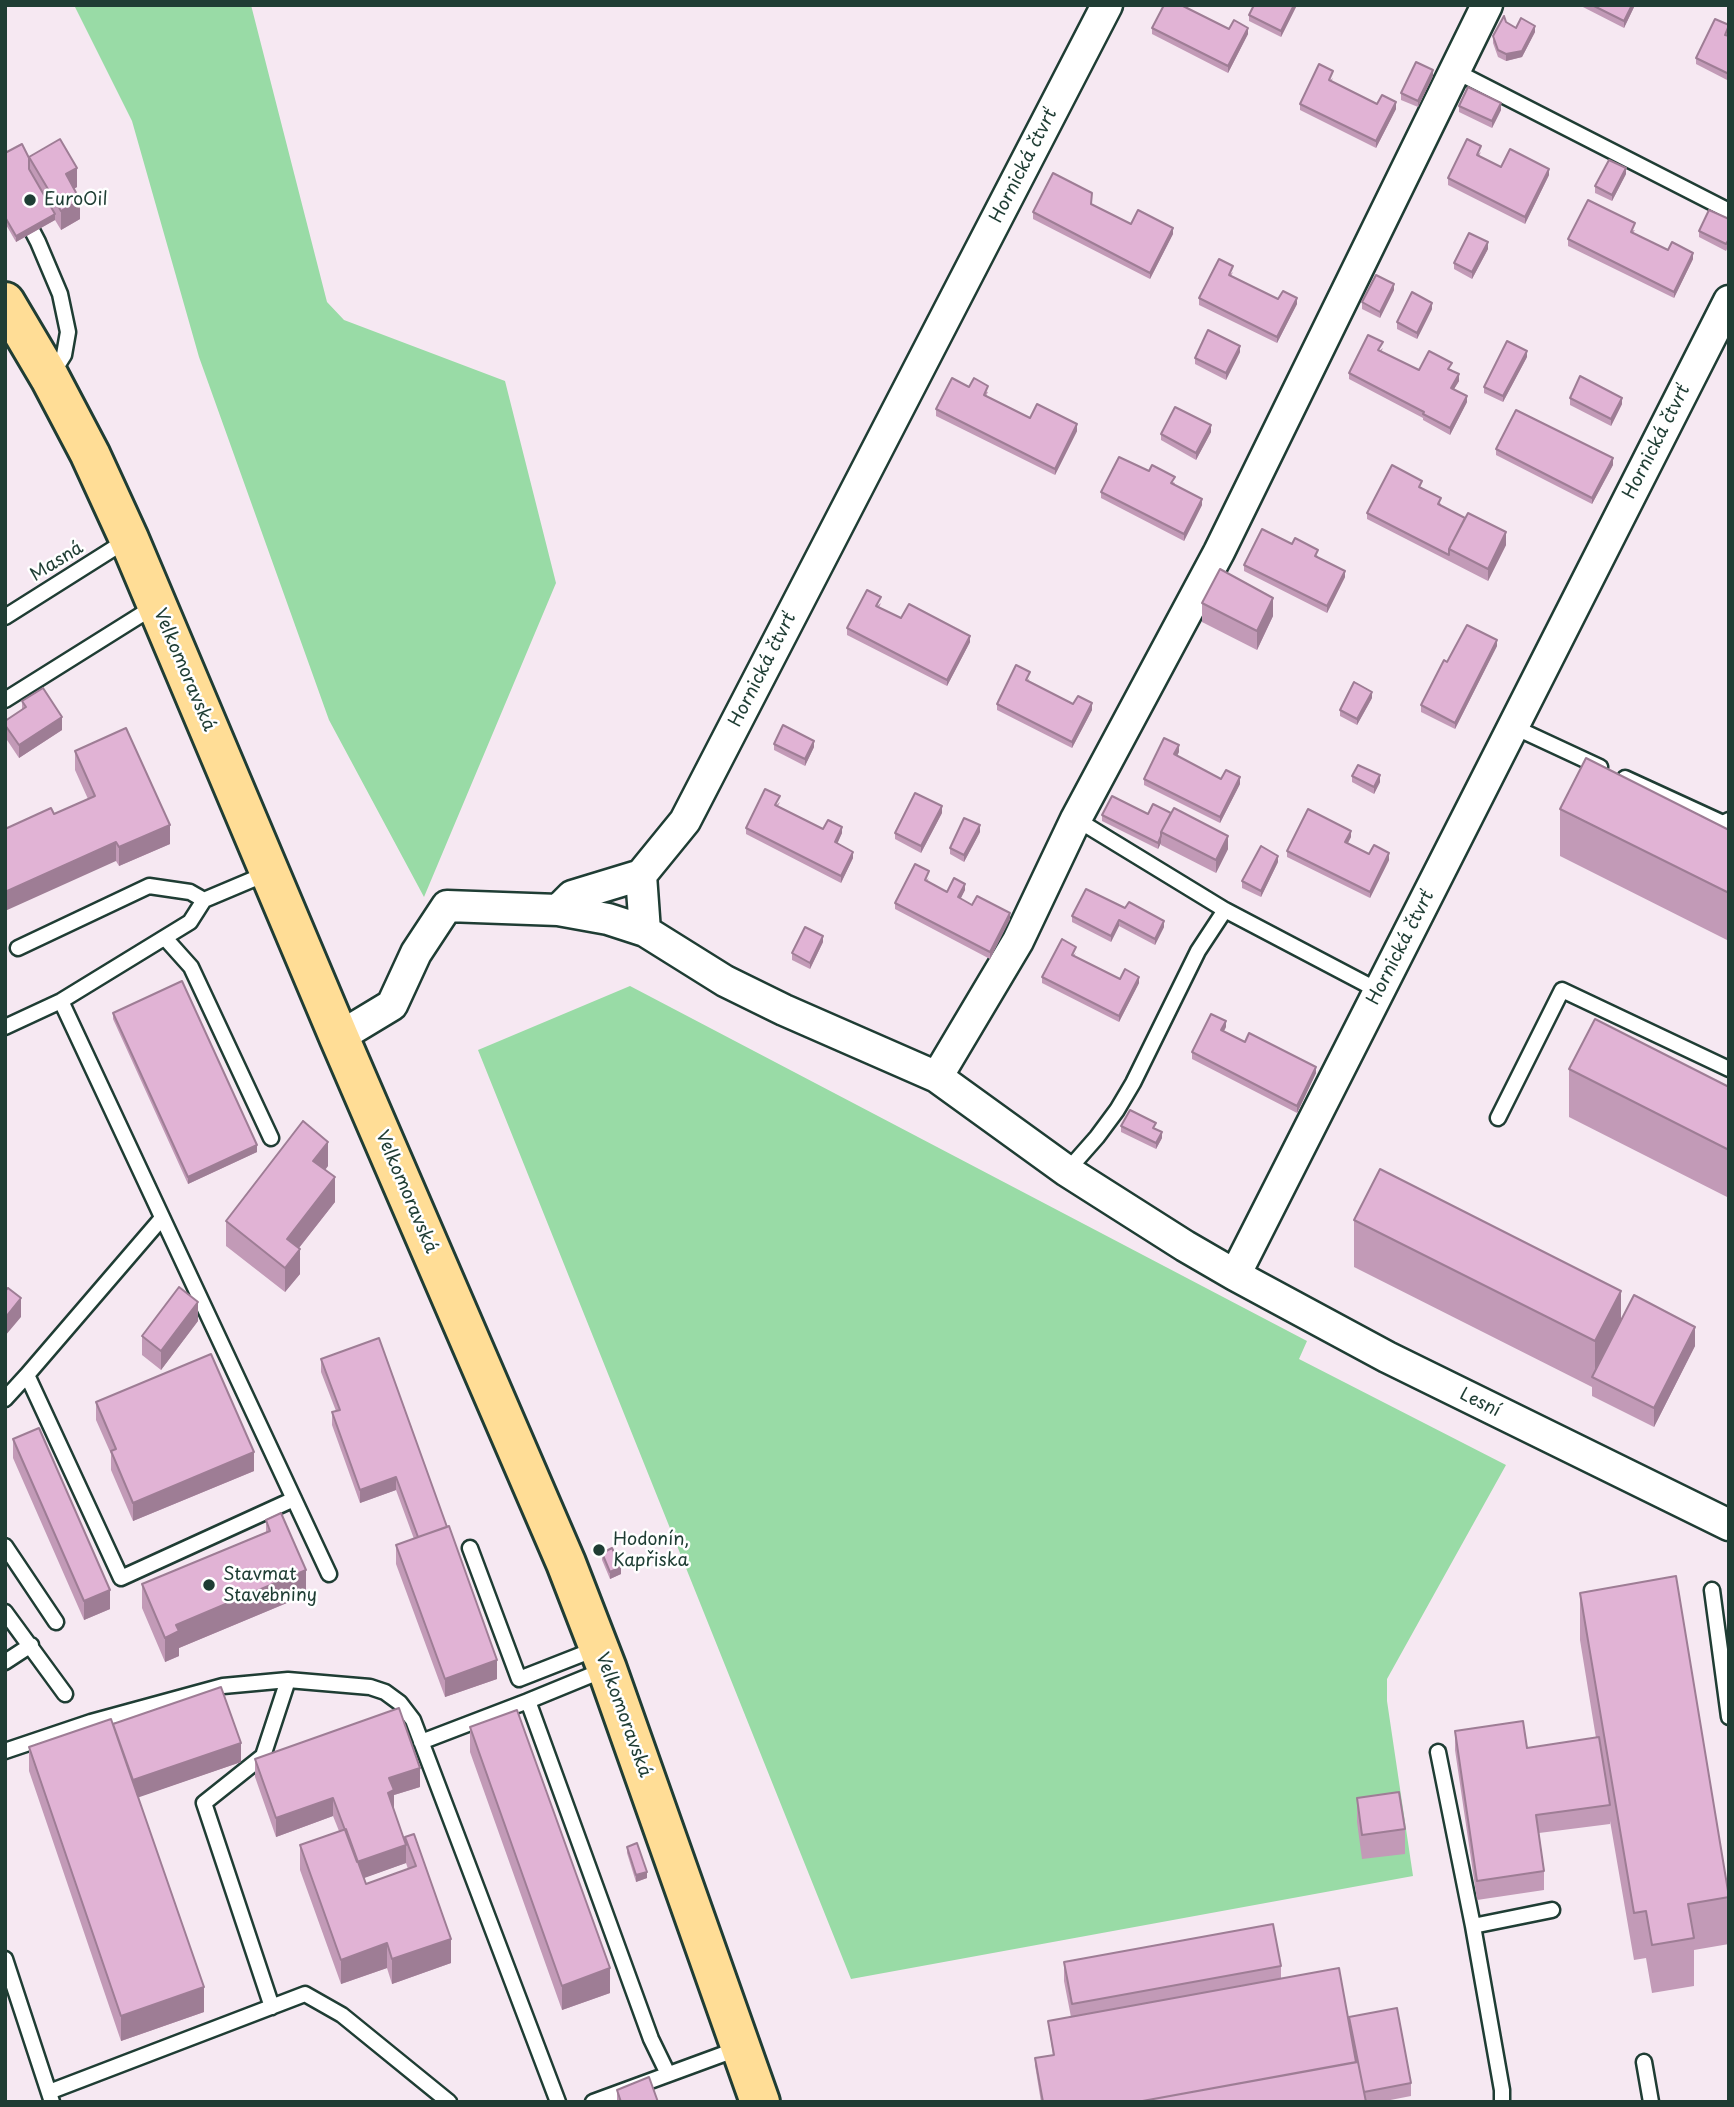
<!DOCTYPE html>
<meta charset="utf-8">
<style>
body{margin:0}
#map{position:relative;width:1734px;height:2107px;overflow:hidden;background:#f6e8f2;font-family:"Playpen Sans",sans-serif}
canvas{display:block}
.frame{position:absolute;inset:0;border:7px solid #1f3d34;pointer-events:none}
</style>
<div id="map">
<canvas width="1734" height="2107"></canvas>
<div class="frame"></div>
</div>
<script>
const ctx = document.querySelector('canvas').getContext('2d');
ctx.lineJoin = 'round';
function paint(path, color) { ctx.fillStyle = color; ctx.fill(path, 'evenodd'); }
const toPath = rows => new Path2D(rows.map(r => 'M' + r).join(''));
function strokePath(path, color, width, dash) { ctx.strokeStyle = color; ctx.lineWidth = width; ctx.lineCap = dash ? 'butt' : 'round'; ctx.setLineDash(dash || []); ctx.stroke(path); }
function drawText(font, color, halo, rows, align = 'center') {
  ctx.font = font + ' "Playpen Sans",sans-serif'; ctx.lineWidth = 5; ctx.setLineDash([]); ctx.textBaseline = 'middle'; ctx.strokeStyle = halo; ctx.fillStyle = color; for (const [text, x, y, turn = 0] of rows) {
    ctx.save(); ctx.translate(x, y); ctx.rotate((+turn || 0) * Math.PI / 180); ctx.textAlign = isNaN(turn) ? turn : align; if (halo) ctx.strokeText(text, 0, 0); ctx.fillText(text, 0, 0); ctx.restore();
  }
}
const green = toPath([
 [74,5,251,5,327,302,344,320,505,381,556,583,424,897,329,720,199,357,132,121],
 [630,986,1307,1341,1299,1359,1506,1465,1387,1679,1387,1701,1413,1876,851,1979,478,1050]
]);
const lane = toPath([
 [1455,71,1729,211],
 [25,217,38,242,60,294,68,332,64,355,52,374],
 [5,617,127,540],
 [5,700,155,606],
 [1514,727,1600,767],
 [1625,778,1723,823,1729,820],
 [1076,819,1225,910,1379,991],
 [204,900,268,873],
 [165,938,191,967,271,1138],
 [61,1001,329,1574],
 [5,1027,61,1001,190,922,204,900,190,892,149,886,18,948],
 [1498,1118,1562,990,1729,1069],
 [1067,1171,1097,1137,1117,1110,1133,1083,1198,951,1225,910],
 [162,1218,27,1375,121,1578,294,1499],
 [5,1399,27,1375],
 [5,1546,56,1622],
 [470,1548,519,1679,598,1648],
 [1712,1590,1729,1717],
 [5,1612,65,1694],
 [5,1662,31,1645],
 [606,1669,528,1701,651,2039,668,2074],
 [421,1742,528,1701],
 [5,1751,91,1722,223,1686,288,1680,370,1687,385,1692,400,1703,413,1720,558,2102],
 [1438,1752,1473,1926,1502,2090,1502,2102],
 [1473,1926,1552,1910],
 [5,1959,52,2102],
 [272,2007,204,1803,263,1756,288,1680],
 [1644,2062,1651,2102],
 [49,2092,305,1994,342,2015,449,2102],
 [593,2102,740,2048]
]);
const street = toPath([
 [1107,5,685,821,641,875,572,896,558,910,608,919,645,931,725,981,784,1010,937,1077,1067,1171,1185,1246,1235,1275,1729,301],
 [641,875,645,931],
 [339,1037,392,1005,416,953,447,906,558,910],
 [937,1077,1018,941,1076,819,1219,552,1487,5],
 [1235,1275,1387,1357,1729,1525]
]);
const primary = toPath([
 [5,302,50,378,90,454,129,539,339,1037,566,1563,607,1669,760,2102]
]);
const wall = toPath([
 [1297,5,1281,37,1249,21,1249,15],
 [1579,5,1635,5,1624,28],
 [1184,7,1229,29,1248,34,1228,73,1152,34,1152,28],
 [1506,22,1516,28,1535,32,1522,57,1506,61,1498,57,1493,43,1493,36],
 [1729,25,1728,36,1729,81,1696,64,1696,58],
 [1433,76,1418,107,1401,100,1401,93],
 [1333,78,1331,82,1377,104,1396,109,1376,148,1300,110,1300,104],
 [1459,106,1501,110,1492,128,1459,112],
 [1481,152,1479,156,1501,167,1549,175,1525,224,1448,185,1448,178],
 [5,153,29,158,77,187,74,189,80,219,61,230,55,220,16,242,5,223],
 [1626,174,1612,201,1595,193,1595,186],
 [1091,204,1131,224,1173,234,1150,279,1033,219,1033,212],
 [1729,219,1729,245,1726,251,1699,237,1699,231],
 [1635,230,1633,233,1668,250,1693,259,1674,298,1568,246,1568,239],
 [1488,249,1472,279,1454,269,1454,263],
 [1233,272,1231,276,1278,299,1297,304,1277,343,1199,305,1199,298],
 [1394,290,1380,318,1362,309,1362,302],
 [1432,309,1417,339,1397,329,1397,322],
 [1383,348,1381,352,1419,370,1452,369,1451,370,1459,381,1454,389,1467,402,1450,435,1423,420,1423,418,1349,379,1349,373],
 [1240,352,1226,380,1195,364,1195,358],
 [1527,357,1503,402,1484,393,1484,387],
 [969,387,988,392,986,396,1030,418,1077,431,1055,475,936,416,936,409],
 [1570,398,1622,404,1611,426,1570,405],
 [1211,432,1196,460,1161,440,1161,434],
 [1496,449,1613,465,1592,504,1496,455],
 [1149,471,1175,483,1174,485,1202,505,1184,541,1101,498,1101,492],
 [1422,487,1422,488,1441,504,1441,505,1506,545,1488,581,1367,519,1367,513],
 [1292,544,1318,556,1318,557,1345,577,1327,613,1244,571,1244,565],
 [881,603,879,607,901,618,970,642,947,686,847,635,847,628],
 [1202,603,1273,616,1257,650,1202,622],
 [1497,646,1455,729,1421,712,1421,705,1447,662],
 [1030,678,1028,681,1073,704,1092,710,1072,748,997,710,997,704],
 [1372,698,1357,725,1340,716,1340,710],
 [22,701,62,730,19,758,5,737,5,721,22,710],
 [774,744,814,747,805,766,774,750],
 [75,751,170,844,119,866,116,861,54,814,88,799,75,770],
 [1179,752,1177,756,1221,779,1240,784,1220,823,1144,785,1144,779],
 [1352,776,1380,782,1374,794,1352,782],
 [780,802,778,806,823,829,842,833,837,843,853,858,841,883,746,834,746,828],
 [1560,809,1729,830,1729,941,1560,856],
 [942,813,921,853,895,839,895,833],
 [1148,814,1228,849,1216,873,1161,845,1161,843,1158,849,1102,821,1102,815],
 [980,832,964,862,950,854,950,848],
 [1351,837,1348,843,1369,854,1389,860,1370,898,1287,857,1287,851],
 [1278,862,1261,897,1242,888,1242,881],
 [929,878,927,881,947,892,965,890,960,899,972,905,1010,919,990,959,895,909,895,903],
 [1086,889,1164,927,1155,945,1119,926,1111,942,1072,922,1072,916],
 [823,942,810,969,792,960,792,953],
 [1076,953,1074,956,1120,979,1139,983,1119,1022,1042,983,1042,977],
 [113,1013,257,1152,188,1184,113,1019],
 [1226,1027,1224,1031,1245,1042,1316,1073,1297,1113,1192,1059,1192,1052],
 [1569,1069,1729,1087,1729,1198,1569,1117],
 [1121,1126,1156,1129,1162,1138,1156,1149,1121,1132],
 [328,1166,325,1170,335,1202,299,1248,300,1274,285,1292,226,1246,226,1221],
 [1354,1220,1621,1321,1695,1346,1654,1427,1592,1396,1592,1387,1354,1267],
 [198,1321,161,1370,142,1355,142,1336],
 [379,1338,497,1679,445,1697,396,1564,396,1545,414,1539,396,1490,360,1503,332,1425,332,1412,336,1411,321,1372,321,1359],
 [96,1402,254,1471,133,1521,111,1470,111,1454,96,1420],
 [13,1439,110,1609,84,1620,13,1458],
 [266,1520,306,1595,179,1648,179,1656,165,1662,142,1608,142,1584,266,1532],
 [602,1553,621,1574,610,1579,602,1560],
 [1580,1593,1729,1896,1729,1944,1694,1950,1694,1986,1652,1993,1646,1958,1634,1960,1610,1821,1610,1824,1539,1833,1544,1871,1544,1890,1477,1900,1455,1750,1455,1731,1527,1748,1596,1738,1580,1640],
 [113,1724,241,1762,138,1797,204,2012,121,2041,29,1771,29,1747],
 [470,1727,610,1993,562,2010,470,1752],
 [255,1759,420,1787,394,1795,393,1809,405,1843,405,1837,451,1963,392,1984,387,1968,341,1984,300,1870,300,1845,339,1831,333,1816,276,1837,255,1777],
 [406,1863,408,1869,366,1884,363,1878],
 [1357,1798,1405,1829,1405,1854,1362,1859,1357,1822],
 [627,1847,647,1878,636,1882,627,1853],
 [1064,1962,1281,1966,1281,1979,1349,2023,1349,2017,1411,2083,1411,2096,1380,2102,1041,2102,1035,2065,1035,2058,1053,2055,1048,2021,1071,2017,1064,1981],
 [617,2090,658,2102,617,2102]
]);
const shadedWall = toPath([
 [1294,5,1297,5,1281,37,1281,31],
 [1632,5,1635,5,1624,28,1624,21],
 [1535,26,1535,32,1522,57,1506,61,1506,54],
 [1248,28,1248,34,1228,73,1228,66],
 [1433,70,1433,76,1418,107,1418,101],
 [1396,102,1396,109,1376,148,1376,141],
 [1501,103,1501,110,1492,128,1492,121],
 [77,168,77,187,66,193,66,174],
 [1626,168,1626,174,1612,201,1612,195],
 [1549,169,1549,175,1525,224,1525,217],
 [80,200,80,219,61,230,61,211],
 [55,214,55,220,16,242,16,236],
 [1173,228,1173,234,1150,279,1150,273],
 [1488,242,1488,249,1472,279,1472,272],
 [1693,253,1693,259,1674,298,1674,292],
 [1394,284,1394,290,1380,318,1380,312],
 [1297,298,1297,304,1277,343,1277,337],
 [1432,303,1432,309,1417,339,1417,333],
 [1240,346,1240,352,1226,380,1226,373],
 [1527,351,1527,357,1503,402,1503,396],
 [1459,374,1459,381,1451,394,1451,388],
 [1467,396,1467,402,1450,435,1450,428],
 [1622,398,1622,404,1611,426,1611,419],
 [1077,424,1077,431,1055,475,1055,469],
 [1211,425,1211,432,1196,460,1196,453],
 [1613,458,1613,465,1592,504,1592,498],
 [1202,499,1202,505,1184,541,1184,534],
 [1506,532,1506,545,1488,581,1488,569],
 [1345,571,1345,577,1327,613,1327,606],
 [1273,598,1273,616,1257,650,1257,631],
 [970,636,970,642,947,686,947,680],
 [1497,640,1497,646,1455,729,1455,723],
 [1372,692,1372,698,1357,725,1357,719],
 [1092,703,1092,710,1072,748,1072,742],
 [62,717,62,730,19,758,19,745],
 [814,741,814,747,805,766,805,759],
 [1179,745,1179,752,1174,761,1174,754],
 [1380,775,1380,782,1374,794,1374,787],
 [1240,777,1240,784,1220,823,1220,817],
 [942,806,942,813,921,853,921,846],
 [170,825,170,844,119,866,119,847],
 [980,825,980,832,964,862,964,855],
 [842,827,842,833,835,849,835,842],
 [1351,831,1351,837,1345,848,1345,842],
 [1161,836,1161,843,1158,849,1158,843],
 [1228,836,1228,849,1216,873,1216,860],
 [116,842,116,861,5,911,5,892],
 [853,852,853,858,841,883,841,876],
 [1389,853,1389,860,1370,898,1370,892],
 [1278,856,1278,862,1261,897,1261,891],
 [965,884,965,890,958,904,958,897],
 [1010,913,1010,919,990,959,990,952],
 [1119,920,1119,926,1111,942,1111,936],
 [1164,921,1164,927,1155,945,1155,939],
 [823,936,823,942,810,969,810,963],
 [1139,977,1139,983,1119,1022,1119,1016],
 [1226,1021,1226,1027,1221,1036,1221,1030],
 [1316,1067,1316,1073,1297,1113,1297,1106],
 [1162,1132,1162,1138,1156,1149,1156,1143],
 [328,1142,328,1166,313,1185,313,1161],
 [257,1145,257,1152,188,1184,188,1177],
 [335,1177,335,1202,287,1263,287,1239],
 [300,1249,300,1274,285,1292,285,1268],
 [1621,1291,1621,1338,1595,1379,1595,1341],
 [21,1298,21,1317,5,1336,5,1318],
 [198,1302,198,1321,161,1370,161,1351],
 [1695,1327,1695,1346,1654,1427,1654,1408],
 [254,1452,254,1471,133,1521,133,1503],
 [396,1477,396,1490,360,1503,360,1490],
 [621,1567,621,1574,610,1579,610,1572],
 [306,1570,306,1595,179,1648,179,1656,165,1662,165,1638,176,1625],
 [110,1590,110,1609,84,1620,84,1601],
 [497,1660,497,1679,445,1697,445,1679],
 [241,1743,241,1762,131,1800,131,1781],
 [420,1768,420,1787,394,1795,394,1809,388,1812,388,1793,389,1778],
 [333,1798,333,1816,276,1837,276,1818],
 [406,1845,406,1863,356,1881,356,1862],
 [647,1872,647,1878,636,1882,636,1875],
 [451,1939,451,1963,392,1984,392,1959],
 [387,1943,387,1968,341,1984,341,1960],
 [610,1968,610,1993,562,2010,562,1986],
 [204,1987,204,2012,121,2041,121,2016]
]);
const building = toPath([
 [1164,5,1181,5,1229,29,1234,20,1248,28,1228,66,1152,28,1164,5],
 [1254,5,1294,5,1281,31,1249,15,1254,5],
 [1592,5,1632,5,1624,21,1592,5],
 [1504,16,1506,22,1516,28,1521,18,1535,26,1522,51,1506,54,1498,50,1493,36,1504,16],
 [1715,19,1729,25,1725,35,1729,36,1729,74,1696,58,1715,19],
 [1416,62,1433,70,1418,101,1401,93,1416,62],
 [1319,64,1333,71,1329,80,1377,104,1382,95,1396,102,1376,141,1300,104,1319,64],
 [1468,87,1501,103,1492,121,1459,106,1468,87],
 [60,139,77,168,66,174,80,200,61,211,29,157,60,139],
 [1467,139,1481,146,1477,155,1501,167,1510,149,1549,169,1525,217,1448,178,1467,139],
 [22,144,29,158,29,169,55,214,16,236,5,217,5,153,22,144],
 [1609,160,1626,168,1612,195,1595,186,1609,160],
 [1053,173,1092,193,1091,204,1131,224,1138,210,1173,228,1150,273,1033,212,1053,173],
 [1588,200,1635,223,1631,232,1668,250,1672,242,1693,253,1674,292,1568,239,1588,200],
 [1709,210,1729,219,1729,239,1726,244,1699,231,1709,210],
 [1469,233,1488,242,1472,272,1454,263,1469,233],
 [1219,259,1233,266,1229,275,1278,299,1283,291,1297,298,1277,337,1199,298,1219,259],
 [1376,275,1394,284,1380,312,1362,302,1376,275],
 [1412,292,1432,303,1417,333,1397,322,1412,292],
 [1208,330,1240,346,1226,373,1195,358,1208,330],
 [1368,335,1383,342,1378,350,1419,370,1429,351,1452,363,1448,369,1459,374,1451,388,1467,396,1450,428,1423,414,1424,412,1349,373,1368,335],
 [1507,341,1527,351,1503,396,1484,387,1507,341],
 [1580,376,1622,398,1611,419,1570,398,1580,376],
 [952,378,969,387,974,378,988,386,984,395,1030,418,1037,404,1077,424,1055,469,936,409,952,378],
 [1175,407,1211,425,1196,453,1161,434,1175,407],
 [1516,410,1613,458,1592,498,1496,449,1516,410],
 [1119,457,1149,471,1152,465,1175,477,1171,483,1202,499,1184,534,1101,492,1119,457],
 [1392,465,1422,481,1419,487,1441,498,1438,504,1465,518,1449,549,1449,555,1367,513,1392,465],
 [1468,513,1506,532,1488,569,1449,549,1468,513],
 [1262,529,1292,544,1295,538,1318,550,1315,556,1345,571,1327,606,1244,565,1262,529],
 [1220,569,1273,598,1257,631,1202,603,1220,569],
 [867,590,881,597,876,606,901,618,909,604,970,636,947,680,847,628,867,590],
 [1467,625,1497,640,1455,723,1421,705,1444,660,1447,662,1467,625],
 [1016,665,1030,672,1026,680,1073,704,1078,696,1092,703,1072,742,997,704,1016,665],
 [1354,682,1372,692,1357,719,1340,710,1354,682],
 [43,688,62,717,19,745,5,725,5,721,26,707,22,701,43,688],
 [783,725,814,741,805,759,774,744,783,725],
 [126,728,170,825,119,847,116,842,5,892,5,829,51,808,54,814,95,796,75,751,126,728],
 [1164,738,1179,745,1174,754,1221,779,1226,770,1240,777,1220,817,1144,779,1164,738],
 [1586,758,1729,830,1729,893,1560,809,1586,758],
 [1358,765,1380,775,1374,787,1352,776,1358,765],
 [765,789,780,796,775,805,823,829,828,820,842,827,835,842,853,852,841,876,746,828,765,789],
 [915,793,942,806,921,846,895,833,915,793],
 [1112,796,1148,814,1153,804,1171,813,1161,832,1161,836,1158,843,1102,815,1112,796],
 [1174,808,1228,836,1216,860,1161,832,1174,808],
 [1308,809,1351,831,1345,842,1369,854,1374,845,1389,853,1370,892,1287,851,1308,809],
 [964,818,980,825,964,855,950,848,964,818],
 [1261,846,1278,856,1261,891,1242,881,1261,846],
 [915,864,929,871,925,880,947,892,954,878,965,884,958,897,972,905,977,896,1010,913,990,952,895,903,915,864],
 [1086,889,1125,908,1129,902,1164,921,1155,939,1119,920,1111,936,1072,916,1086,889],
 [805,927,823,936,810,963,792,953,805,927],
 [1062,939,1076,947,1072,955,1120,979,1125,969,1139,977,1119,1016,1042,977,1062,939],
 [182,981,257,1145,188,1177,113,1013,182,981],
 [1211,1014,1226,1021,1221,1030,1245,1042,1249,1033,1316,1067,1297,1106,1192,1052,1211,1014],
 [1595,1019,1729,1087,1729,1150,1569,1069,1595,1019],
 [1130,1110,1156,1123,1153,1128,1162,1132,1156,1143,1121,1126,1130,1110],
 [303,1121,328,1142,313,1161,335,1177,287,1239,300,1249,285,1268,226,1221,303,1121],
 [1380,1169,1621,1291,1595,1341,1354,1220,1380,1169],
 [179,1287,198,1302,161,1351,142,1336,179,1287],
 [8,1288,21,1298,5,1318,5,1291,8,1288],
 [1634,1295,1695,1327,1654,1408,1592,1377,1634,1295],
 [379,1338,447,1527,418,1537,396,1477,360,1490,332,1412,340,1410,321,1359,379,1338],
 [211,1354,254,1452,133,1503,111,1451,116,1449,96,1402,211,1354],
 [39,1428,110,1590,84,1601,13,1439,39,1428],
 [281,1513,306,1570,176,1625,179,1631,165,1638,142,1584,270,1531,266,1520,281,1513],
 [449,1526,497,1660,445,1679,396,1545,449,1526],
 [612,1548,621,1567,610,1572,602,1553,612,1548],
 [1676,1576,1729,1897,1688,1904,1694,1938,1652,1945,1646,1911,1634,1913,1580,1593,1676,1576],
 [221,1687,241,1743,133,1780,113,1724,221,1687],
 [399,1708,420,1768,389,1778,394,1790,388,1793,406,1845,357,1862,333,1798,276,1818,255,1759,399,1708],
 [517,1710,610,1968,562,1986,470,1727,517,1710],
 [111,1719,204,1987,121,2016,29,1747,111,1719],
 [1523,1721,1527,1748,1599,1737,1610,1805,1536,1815,1544,1871,1477,1881,1455,1731,1523,1721],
 [1399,1792,1405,1829,1362,1835,1357,1798,1399,1792],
 [346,1829,366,1884,416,1866,405,1837,414,1834,451,1939,392,1959,387,1943,341,1960,300,1845,346,1829],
 [637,1843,647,1872,636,1875,627,1847,637,1843],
 [1273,1924,1281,1966,1072,2004,1064,1962,1273,1924],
 [1339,1968,1356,2062,1137,2102,1043,2102,1035,2058,1054,2055,1048,2021,1339,1968],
 [1397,2008,1411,2083,1364,2092,1349,2017,1397,2008],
 [1358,2062,1366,2102,1137,2102,1358,2062],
 [649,2077,658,2102,621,2102,617,2090,649,2077]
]);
const markers = [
 [30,200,7,"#1f3d34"],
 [599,1550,7,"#1f3d34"],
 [209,1585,7,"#1f3d34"]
];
const streetNames = [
 ["Hornická čtvrť",1024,166,-63],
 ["Hornická čtvrť",1657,442,-63],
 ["Masná",57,562,-32],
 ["Velkomoravská",184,670,67],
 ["Hornická čtvrť",763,670,-63],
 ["Hornická čtvrť",1401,948,-63],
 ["Velkomoravská",406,1192,67],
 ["Lesní",1480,1403,26],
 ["Velkomoravská",623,1715,70]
];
const poiNames = [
 ["EuroOil",44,200],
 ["Hodonín,",613,1540],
 ["Kapřiska",613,1561],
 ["Stavmat",223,1575],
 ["Stavebniny",223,1596]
];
paint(green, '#99dba6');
strokePath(lane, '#1f3d34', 19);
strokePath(street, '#1f3d34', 35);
strokePath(primary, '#1f3d34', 44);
strokePath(lane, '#fff', 14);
strokePath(street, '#fff', 30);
strokePath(primary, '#ffdd96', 38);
paint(wall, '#c29ab7');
paint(shadedWall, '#9e7d95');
paint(building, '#e1b3d5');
strokePath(building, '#9e7d95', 2);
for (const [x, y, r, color] of markers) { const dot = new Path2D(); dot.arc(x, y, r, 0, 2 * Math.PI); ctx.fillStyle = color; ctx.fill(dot); strokePath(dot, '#fff', 2.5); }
drawText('18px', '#1f3d34', '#fff', streetNames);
drawText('18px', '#1f3d34', '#fff', poiNames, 'left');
</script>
